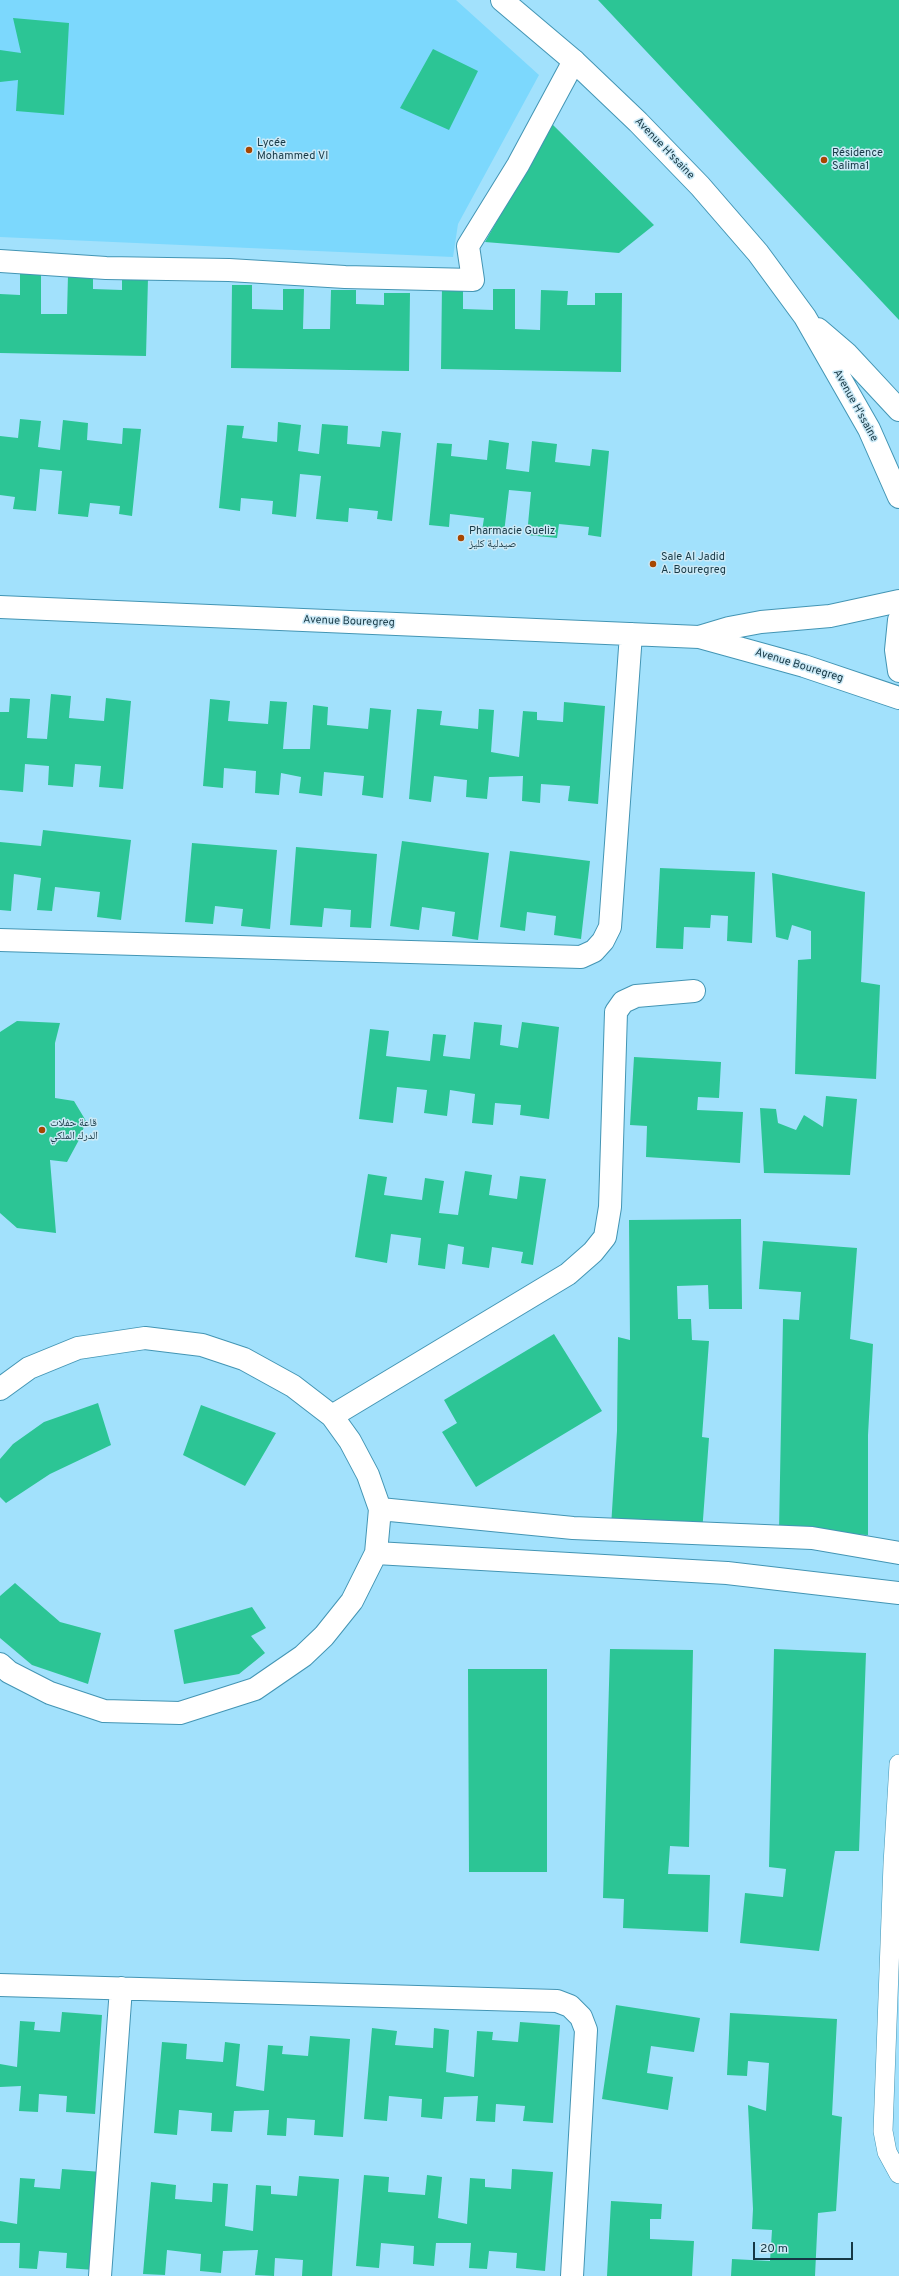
<!DOCTYPE html>
<meta charset="utf-8">
<style>
body{margin:0}
#map{position:relative;width:899px;height:2276px;overflow:hidden;background:#a2e1fc;font-family:Overpass,sans-serif}
canvas{display:block}
.scale{position:absolute;left:753px;top:2242px;width:100px;height:18px;box-sizing:border-box;border:2px solid #163845;border-top:0;padding-left:5px;font-size:12px;line-height:14px;white-space:nowrap;color:#163845;-webkit-text-stroke:3px #cbe9f6;paint-order:stroke}
</style>
<div id="map">
<canvas width="899" height="2276"></canvas>
<div class="scale">20 m</div>
</div>
<script>
const ctx = document.querySelector('canvas').getContext('2d');
ctx.lineJoin = 'round';
function paint(path, color) { ctx.fillStyle = color; ctx.fill(path, 'evenodd'); }
const toPath = rows => new Path2D(rows.map(r => 'M' + r).join(''));
function strokePath(path, color, width, dash) { ctx.strokeStyle = color; ctx.lineWidth = width; ctx.lineCap = dash ? 'butt' : 'round'; ctx.setLineDash(dash || []); ctx.stroke(path); }
function drawText(font, color, halo, rows, align = 'center') {
  ctx.font = font + ' Overpass,"Noto Naskh Arabic",sans-serif'; ctx.lineWidth = 3; ctx.setLineDash([]); ctx.textBaseline = 'middle'; ctx.strokeStyle = halo; ctx.fillStyle = color; for (const [text, x, y, turn = 0] of rows) {
    ctx.save(); ctx.translate(x, y); ctx.rotate((+turn || 0) * Math.PI / 180); ctx.textAlign = isNaN(turn) ? turn : align; if (halo) ctx.strokeText(text, 0, 0); ctx.fillText(text, 0, 0); ctx.restore();
  }
}
const built = toPath([
 [0,0,456,0,539,75,458,224,453,257,0,237]
]);
const building = toPath([
 [598,0,899,0,899,320],
 [13,18,69,23,64,115,16,111,18,80,0,82,0,50,21,53],
 [433,49,478,71,449,130,400,108],
 [552,124,654,225,619,253,485,242],
 [20,274,41,274,41,314,67,314,68,275,93,275,93,289,122,290,122,277,148,278,146,356,0,353,0,294,20,295],
 [232,285,252,285,252,309,283,310,283,289,304,289,303,329,330,329,331,290,356,290,356,304,384,305,384,293,410,293,409,371,231,368],
 [442,285,463,286,463,309,493,310,493,289,515,289,515,329,540,330,541,290,568,291,567,305,595,305,595,293,622,293,621,372,441,369],
 [20,419,41,421,38,447,60,450,63,420,88,423,87,440,122,444,123,428,141,429,132,516,119,514,120,506,90,503,88,517,58,514,62,471,40,469,36,511,13,509,15,497,0,495,0,436,18,438],
 [278,422,301,425,298,451,319,454,322,424,348,426,347,444,380,447,382,431,401,433,392,521,377,519,378,511,349,508,348,522,316,519,321,476,300,474,296,517,272,514,273,501,241,498,240,511,219,508,227,425,244,426,242,438,277,442],
 [489,440,509,443,506,469,529,472,532,441,557,444,555,462,590,466,592,449,609,451,601,537,588,535,589,527,559,524,557,538,527,535,531,492,509,490,504,533,482,531,484,518,450,514,449,527,429,525,437,443,452,444,451,456,487,460],
 [51,694,71,696,69,718,104,721,106,698,131,701,123,789,99,787,101,766,75,764,73,787,48,785,49,766,25,764,23,792,0,790,0,712,9,712,10,698,30,699,27,738,47,739],
 [210,699,230,701,228,721,268,724,270,701,287,702,283,749,310,749,313,705,328,707,327,725,368,729,370,708,391,710,383,798,362,795,364,776,324,772,322,796,299,793,301,777,281,773,279,795,255,793,256,771,224,768,223,788,203,786],
 [564,702,605,706,598,804,568,801,570,786,541,784,540,803,522,801,523,776,489,777,487,799,466,797,467,780,434,776,431,802,409,799,417,709,442,711,440,725,478,729,479,709,494,710,491,752,519,757,523,711,537,712,537,720,563,722],
 [43,830,131,840,121,920,97,917,100,892,55,887,52,911,37,910,41,878,14,874,11,911,0,910,0,842,41,846],
 [402,841,489,853,478,940,452,936,455,912,422,907,419,930,390,926],
 [192,843,277,850,270,929,241,926,243,909,215,906,213,924,185,922],
 [296,847,377,854,371,928,350,927,351,910,324,908,322,927,290,925],
 [510,851,590,861,581,939,554,935,556,916,527,912,525,931,500,927],
 [660,868,755,872,752,943,727,941,728,916,711,915,710,928,684,927,683,949,656,948],
 [772,873,865,892,861,982,880,985,876,1079,795,1074,798,960,811,959,811,931,792,925,788,940,776,937],
 [17,1021,60,1023,55,1043,55,1098,74,1101,86,1121,80,1138,67,1162,50,1160,56,1233,17,1228,0,1213,0,1032],
 [474,1022,502,1025,500,1045,518,1048,522,1022,559,1027,549,1119,520,1115,521,1105,495,1103,493,1125,472,1123,475,1094,450,1090,447,1116,424,1113,427,1090,397,1087,393,1123,359,1119,370,1029,389,1031,386,1056,430,1061,433,1034,446,1035,443,1056,470,1059],
 [634,1057,721,1062,719,1098,698,1097,697,1110,743,1112,740,1163,646,1157,647,1126,630,1125],
 [826,1096,857,1099,850,1175,764,1173,760,1108,776,1109,778,1123,796,1130,804,1115,823,1127],
 [465,1171,492,1175,489,1195,517,1199,520,1176,546,1179,533,1265,521,1263,523,1252,492,1247,489,1268,462,1264,464,1247,448,1244,445,1269,418,1265,421,1238,391,1234,387,1263,355,1257,368,1174,387,1177,384,1195,422,1200,425,1178,444,1181,439,1213,458,1215],
 [741,1219,742,1309,709,1309,708,1285,677,1286,678,1319,691,1319,692,1340,709,1341,702,1437,709,1438,702,1533,611,1527,617,1431,618,1337,630,1340,629,1220],
 [763,1241,857,1248,850,1339,873,1344,868,1435,868,1535,779,1531,783,1319,799,1320,801,1292,759,1289],
 [554,1334,602,1411,476,1487,442,1432,457,1423,444,1400],
 [98,1403,111,1445,50,1474,6,1503,0,1497,0,1459,13,1444,44,1422],
 [201,1405,276,1433,245,1486,183,1455],
 [15,1583,60,1622,101,1633,88,1684,32,1665,0,1638,0,1596],
 [252,1607,266,1628,251,1636,265,1653,239,1674,184,1684,174,1630],
 [610,1649,693,1650,689,1847,670,1846,668,1874,710,1875,708,1932,623,1928,624,1899,603,1898],
 [774,1649,866,1653,859,1851,835,1851,819,1951,740,1943,745,1893,783,1897,786,1869,769,1867],
 [468,1669,547,1669,547,1872,469,1872],
 [616,2005,700,2018,694,2052,651,2046,647,2073,673,2077,668,2110,602,2099],
 [62,2012,102,2015,95,2114,66,2112,67,2096,39,2094,38,2112,19,2111,21,2086,0,2087,0,2064,17,2067,20,2021,35,2022,34,2030,60,2032],
 [730,2013,837,2019,832,2115,842,2117,836,2211,818,2213,815,2276,731,2276,732,2259,770,2261,772,2230,752,2229,753,2209,748,2105,766,2111,769,2063,748,2061,747,2076,727,2075],
 [520,2022,560,2025,553,2123,523,2121,525,2106,496,2104,495,2122,476,2121,478,2096,444,2097,442,2119,421,2117,422,2099,389,2096,387,2121,364,2119,372,2028,397,2031,395,2045,433,2048,434,2028,449,2030,446,2072,474,2077,477,2031,493,2032,492,2040,518,2042],
 [310,2036,350,2039,343,2137,314,2135,315,2120,287,2118,286,2136,267,2135,269,2110,234,2111,232,2132,211,2131,212,2113,179,2110,177,2135,154,2133,162,2042,187,2044,186,2059,223,2062,225,2042,240,2044,236,2086,264,2091,268,2045,283,2046,282,2054,308,2056],
 [62,2169,102,2172,95,2270,66,2268,67,2253,39,2251,37,2269,19,2268,20,2243,0,2243,0,2221,17,2224,20,2178,35,2179,34,2187,60,2189],
 [512,2169,553,2172,545,2271,516,2268,517,2253,489,2251,487,2269,469,2268,471,2243,436,2243,434,2266,413,2264,414,2246,381,2243,379,2268,356,2266,364,2175,389,2177,388,2192,425,2195,427,2175,442,2177,438,2218,467,2224,470,2178,485,2179,485,2187,511,2189],
 [299,2176,339,2179,332,2276,302,2276,303,2260,275,2258,274,2276,255,2275,258,2250,223,2251,221,2273,200,2271,201,2254,167,2250,165,2275,143,2274,151,2182,176,2185,175,2199,212,2202,213,2183,228,2184,225,2226,253,2231,256,2185,271,2186,271,2194,297,2196],
 [611,2201,662,2204,661,2219,650,2219,650,2239,694,2241,692,2276,607,2276]
]);
const service = toPath([
 [899,1764,893,1864,883,2131,887,2152,899,2174]
]);
const minor = toPath([
 [0,261,106,268,229,270,345,277,473,280,468,246,518,165,574,61],
 [0,607,699,637,804,666,899,698],
 [699,637,729,628,761,622,830,616,899,601],
 [0,940,581,957,594,951,603,941,610,927,631,634],
 [0,1389,29,1368,78,1348,145,1338,202,1345,244,1359,293,1386,332,1416,350,1441,368,1475,380,1509,376,1553,352,1601,324,1636,303,1656,255,1689,180,1713,104,1711,50,1693,9,1672,0,1664],
 [332,1416,568,1274,593,1252,605,1237,610,1207,616,1012,623,1002,636,996,694,991],
 [380,1509,573,1528,812,1538,899,1553],
 [376,1553,727,1573,899,1593],
 [0,1985,557,2001,570,2006,581,2017,586,2030,572,2276],
 [100,2276,121,1988]
]);
const tertiary = toPath([
 [502,0,574,61,638,122,700,186,758,253,805,317,869,429,899,497],
 [818,329,846,353,899,410],
 [899,620,896,650,899,671]
]);
const markers = [
 [249,150,4,"#a74600"],
 [824,160,4,"#a74600"],
 [461,538,4,"#a74600"],
 [653,564,4,"#a74600"],
 [42,1130,4,"#a74600"]
];
const poiNames = [
 ["Lycée",257,144],
 ["Mohammed VI",257,157],
 ["Résidence",832,154],
 ["Salima1",832,167],
 ["Pharmacie Gueliz",469,532],
 ["صيدلية كليز",469,545],
 ["Sale Al Jadid",661,558],
 ["A. Bouregreg",661,571],
 ["قاعة حفلات",50,1124],
 ["الدرك الملكي",50,1137]
];
const streetNames = [
 ["Avenue H'ssaine",664,149,46],
 ["Avenue H'ssaine",855,406,61],
 ["Avenue Bouregreg",349,622,2],
 ["Avenue Bouregreg",799,666,17]
];
paint(built, '#7cd8fd');
paint(building, '#2cc595');
strokePath(service, '#4395b4', 20);
strokePath(minor, '#4395b4', 24);
strokePath(tertiary, '#4395b4', 24);
strokePath(service, '#fff', 19);
strokePath(minor, '#fff', 22);
strokePath(tertiary, '#fff', 22);
for (const [x, y, r, color] of markers) { const dot = new Path2D(); dot.arc(x, y, r, 0, 2 * Math.PI); ctx.fillStyle = color; ctx.fill(dot); strokePath(dot, '#cbe9f6', 1.5); }
drawText('11px', '#163845', '#cbe9f6', poiNames, 'left');
drawText('11px', '#163845', '#cbe9f6', streetNames);
</script>
